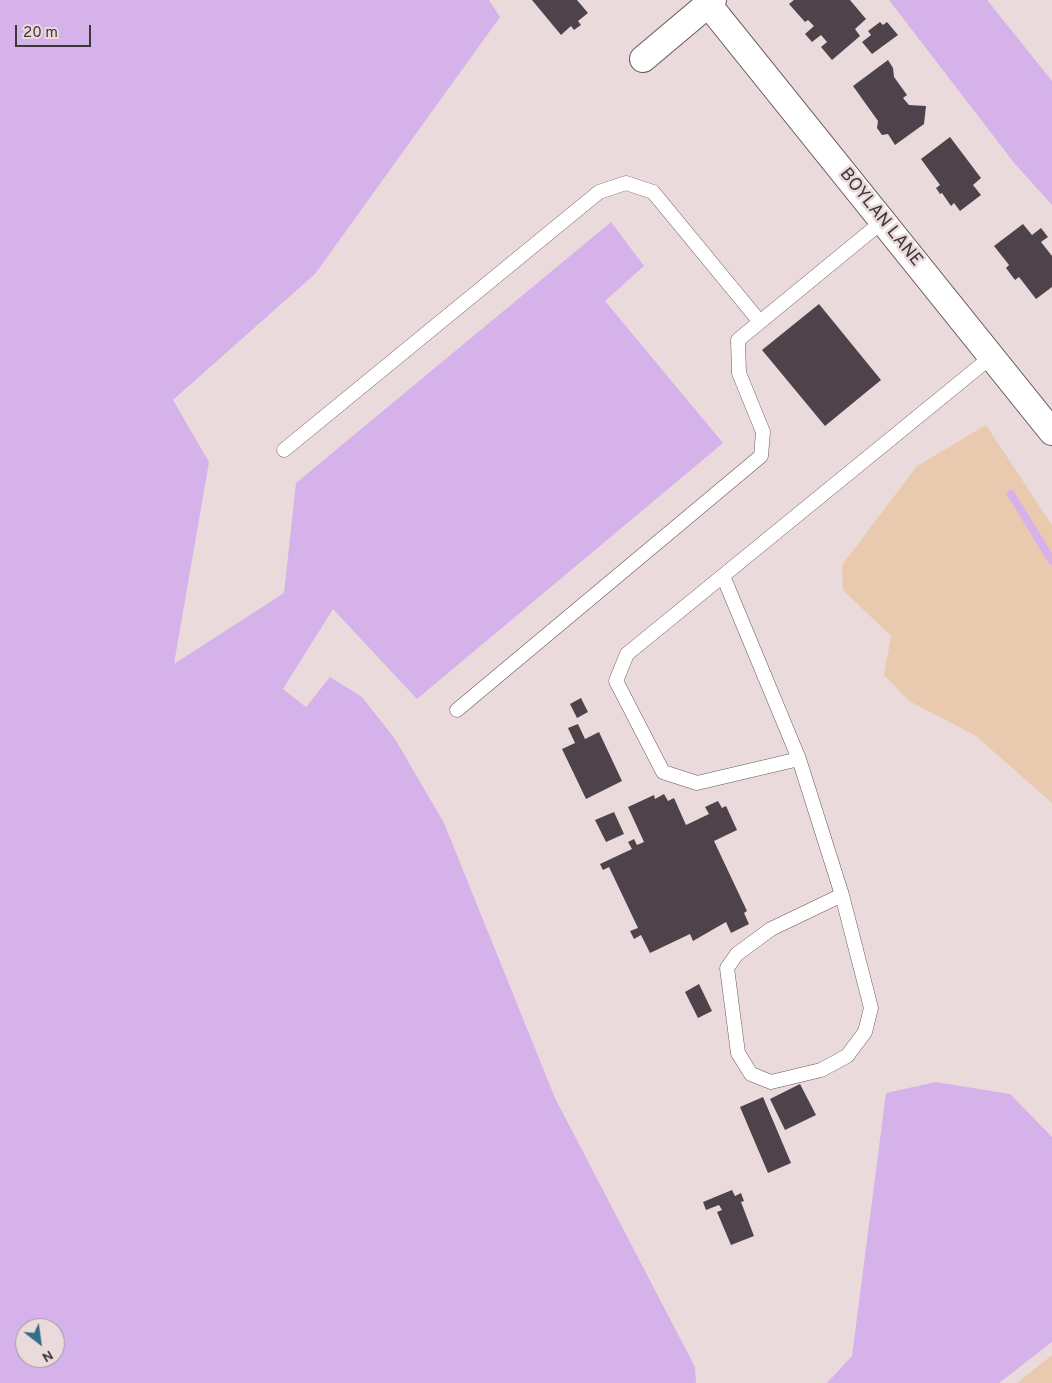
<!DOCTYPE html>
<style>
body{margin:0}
#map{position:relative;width:1052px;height:1383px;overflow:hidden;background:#ebdadc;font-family:Overpass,sans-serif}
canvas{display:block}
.north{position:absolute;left:15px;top:1318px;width:50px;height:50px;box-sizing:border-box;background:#ebdadc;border:1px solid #a5999a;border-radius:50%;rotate:150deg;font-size:14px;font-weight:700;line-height:20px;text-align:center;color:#3d3737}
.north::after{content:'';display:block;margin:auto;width:18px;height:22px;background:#336d86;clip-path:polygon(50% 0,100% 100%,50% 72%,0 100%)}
.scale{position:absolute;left:15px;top:25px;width:76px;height:22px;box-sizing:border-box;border:2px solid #3d3737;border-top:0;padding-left:6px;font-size:15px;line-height:18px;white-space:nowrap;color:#3d3737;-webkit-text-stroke:4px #ebdadc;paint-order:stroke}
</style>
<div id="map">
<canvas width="1052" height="1383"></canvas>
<div class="north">N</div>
<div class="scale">20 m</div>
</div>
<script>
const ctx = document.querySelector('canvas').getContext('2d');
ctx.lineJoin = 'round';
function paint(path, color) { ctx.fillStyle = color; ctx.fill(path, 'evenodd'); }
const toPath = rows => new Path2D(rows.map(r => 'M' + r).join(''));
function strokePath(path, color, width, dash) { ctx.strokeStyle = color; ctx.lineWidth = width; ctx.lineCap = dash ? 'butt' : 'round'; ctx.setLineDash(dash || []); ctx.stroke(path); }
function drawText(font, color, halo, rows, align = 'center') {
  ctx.font = font + ' Overpass,sans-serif'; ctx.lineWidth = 5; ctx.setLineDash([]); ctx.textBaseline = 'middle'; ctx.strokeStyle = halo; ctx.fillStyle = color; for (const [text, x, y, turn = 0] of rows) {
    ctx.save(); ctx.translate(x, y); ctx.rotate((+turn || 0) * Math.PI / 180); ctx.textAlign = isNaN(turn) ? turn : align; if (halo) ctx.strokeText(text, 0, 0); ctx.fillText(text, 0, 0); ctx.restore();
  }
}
const green = toPath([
 [986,425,1052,525,1052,803,976,736,909,701,884,675,891,636,843,590,842,565,917,466],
 [1052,1355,1052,1383,1017,1383]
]);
const water = toPath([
 [0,0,489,0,500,17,315,274,173,400,209,462,174,664,284,593,296,483,611,222,644,266,605,301,723,443,417,699,333,609,283,689,306,707,330,677,362,697,395,739,444,823,555,1098,695,1367,696,1383,0,1383],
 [25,1328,55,1328,55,1358,25,1358],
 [889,0,987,0,1052,81,1052,205,1015,164],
 [936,1082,1010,1094,1052,1137,1052,1342,999,1383,827,1383,852,1356,886,1093]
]);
const stream = toPath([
 [1011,494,1052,561]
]);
const building = toPath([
 [532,0,577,0,588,13,578,21,581,25,574,30,571,26,561,35],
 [794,0,850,0,866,19,855,29,860,36,832,60,821,47,827,42,821,35,812,42,805,34,814,26,808,20,805,22,789,4],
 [880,22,883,25,887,22,898,35,872,54,862,42,871,35,868,31],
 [888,60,893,68,894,77,907,95,903,98,909,105,926,106,924,124,895,145,888,134,882,135,877,128,878,121,853,86],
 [950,137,981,178,973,185,981,195,960,211,954,203,951,206,942,193,940,194,936,188,940,185,921,159],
 [1023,224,1032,235,1041,228,1048,237,1041,242,1052,256,1052,287,1036,299,1019,277,1015,280,1006,268,1009,265,994,246],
 [819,304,881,380,825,426,762,350],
 [581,698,588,712,577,718,570,704],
 [578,724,585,739,599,732,622,781,586,799,562,749,575,743,568,728],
 [664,794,668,801,674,798,686,825,709,814,705,807,718,801,722,808,726,806,737,830,714,841,747,911,744,913,749,924,731,933,726,922,693,941,690,934,650,953,641,935,634,939,630,931,638,928,609,867,603,870,600,864,632,849,628,842,634,839,637,845,644,842,628,807,654,795,655,799],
 [614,812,624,834,606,842,595,820],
 [699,984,712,1011,698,1018,685,992],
 [800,1084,816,1115,785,1130,770,1099],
 [763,1097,791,1163,768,1173,740,1107],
 [732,1190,735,1196,741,1193,744,1201,741,1202,754,1236,731,1245,717,1212,722,1210,719,1205,706,1210,703,1202]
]);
const service = toPath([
 [284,450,599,192,626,183,653,192,760,322],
 [723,576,799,759],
 [457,710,761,456,763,432,739,373,738,340,883,221],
 [842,895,771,929,737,954,727,968,738,1053,751,1074,771,1082,821,1070,847,1056,865,1032,871,1008,842,895,799,759,697,783,663,772,616,681,627,654,991,357]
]);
const minor = toPath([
 [708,4,1052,432],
 [643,59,713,0]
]);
const streetNames = [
 ["BOYLAN LANE",880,218,51]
];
paint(green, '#eacaae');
paint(water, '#d5b2e9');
strokePath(stream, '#d5b2e9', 8);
paint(building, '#4e434a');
strokePath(service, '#67595b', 15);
strokePath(minor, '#67595b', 28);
strokePath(service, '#fff', 14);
strokePath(minor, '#fff', 26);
drawText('18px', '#3d3737', '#ebdadc', streetNames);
</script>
